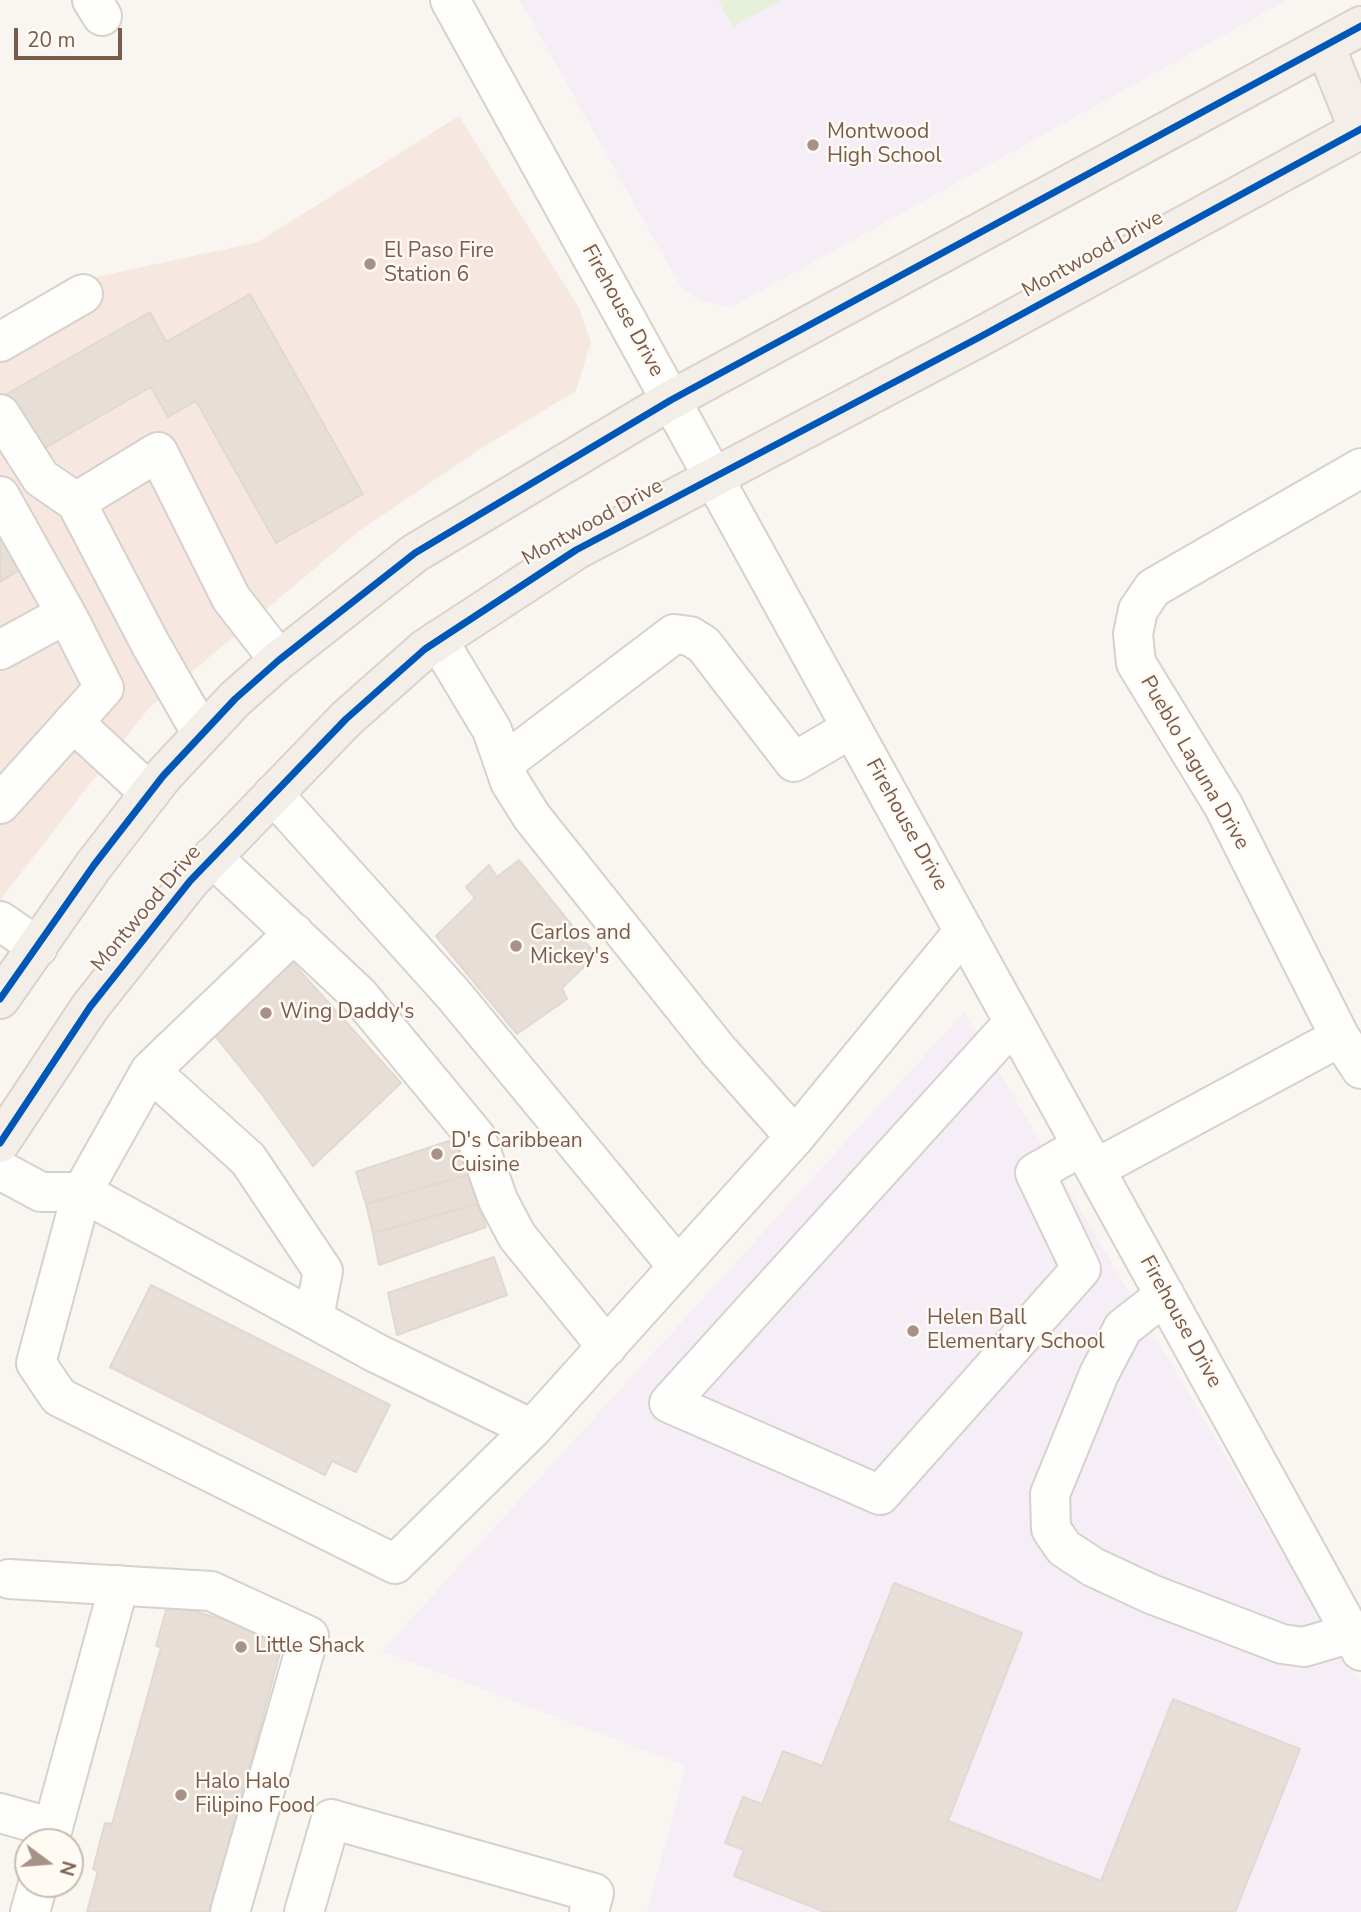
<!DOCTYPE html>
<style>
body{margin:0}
#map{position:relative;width:1361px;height:1912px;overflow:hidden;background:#f9f5f0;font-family:"Nunito Sans",sans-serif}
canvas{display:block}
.north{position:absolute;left:14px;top:1828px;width:70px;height:70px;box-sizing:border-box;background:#fffaf3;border:2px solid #cabbb1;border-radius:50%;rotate:106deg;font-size:19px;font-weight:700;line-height:28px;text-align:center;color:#7a5c4d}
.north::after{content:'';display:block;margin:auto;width:24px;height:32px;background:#a69286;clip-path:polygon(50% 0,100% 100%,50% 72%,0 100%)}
.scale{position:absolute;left:14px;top:28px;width:108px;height:32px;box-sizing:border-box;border:4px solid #7a5c4d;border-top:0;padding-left:9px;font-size:21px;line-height:24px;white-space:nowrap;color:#7a5c4d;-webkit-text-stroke:5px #fffaf3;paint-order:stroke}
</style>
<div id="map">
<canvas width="1361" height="1912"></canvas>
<div class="north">N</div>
<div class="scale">20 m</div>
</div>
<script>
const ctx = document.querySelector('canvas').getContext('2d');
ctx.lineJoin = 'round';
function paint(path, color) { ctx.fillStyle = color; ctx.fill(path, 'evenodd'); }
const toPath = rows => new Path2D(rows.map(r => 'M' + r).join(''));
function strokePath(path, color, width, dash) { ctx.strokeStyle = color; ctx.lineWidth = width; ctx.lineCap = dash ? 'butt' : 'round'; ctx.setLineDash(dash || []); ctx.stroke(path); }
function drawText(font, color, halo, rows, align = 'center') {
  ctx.font = font + ' "Nunito Sans",sans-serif'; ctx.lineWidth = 5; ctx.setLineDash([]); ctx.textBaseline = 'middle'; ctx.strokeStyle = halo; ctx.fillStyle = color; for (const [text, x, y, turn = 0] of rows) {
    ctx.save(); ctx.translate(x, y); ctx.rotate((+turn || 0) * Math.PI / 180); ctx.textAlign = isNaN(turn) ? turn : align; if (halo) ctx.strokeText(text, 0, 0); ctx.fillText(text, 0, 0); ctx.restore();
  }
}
const commercial = toPath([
 [459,116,579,308,591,342,576,391,480,449,359,531,149,708,0,900,0,319,64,284,258,242]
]);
const education = toPath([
 [520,0,1287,0,730,308,705,302,682,289],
 [964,1012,1361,1686,1361,1912,647,1912,686,1766,382,1651]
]);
const green = toPath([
 [718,0,781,0,733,27]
]);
const building = toPath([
 [250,294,363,494,276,543,196,401,168,417,151,387,38,452,5,395,150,312,166,342,250,294],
 [0,520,27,565,0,582,0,520],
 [519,860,596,955,562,988,567,999,517,1034,436,936,475,898,466,887,489,865,497,877,519,860],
 [291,961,401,1083,313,1166,264,1097,212,1032,291,961],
 [461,1137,471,1174,366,1204,356,1172,461,1137],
 [471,1174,478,1204,373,1233,366,1204,471,1174],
 [478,1204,486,1227,379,1265,373,1233,478,1204],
 [494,1257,507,1295,397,1335,388,1293,494,1257],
 [151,1285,390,1405,356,1472,332,1461,325,1475,110,1367,151,1285],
 [894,1583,1022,1633,948,1821,1101,1881,1173,1699,1300,1749,1235,1912,825,1912,734,1876,744,1850,725,1843,743,1797,762,1804,783,1751,822,1766,894,1583],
 [168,1603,284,1638,210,1912,87,1912,98,1871,93,1869,105,1823,112,1824,161,1647,156,1646,168,1603]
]);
const minor = toPath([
 [92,0,102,16],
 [450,0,1361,1651],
 [0,342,83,294],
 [0,414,41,478,76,502],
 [1361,468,1153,588,1138,610,1133,634,1136,663,1223,805,1340,1037,1361,1069],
 [0,496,70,621,104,688,0,804],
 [438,640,492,730,510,782,532,817,718,1050,795,1137],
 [0,650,66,614],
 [73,722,150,793],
 [202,734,151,645,76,502,158,452,231,598,279,660],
 [504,763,674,634,690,636,704,645,794,762,852,728],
 [273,794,453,994,678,1267],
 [212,857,359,995,476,1137,498,1200,517,1236,607,1347],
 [0,921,38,947],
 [1014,1022,669,1403,880,1495,1081,1269,1035,1173,1082,1146],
 [150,1071,294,933],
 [1095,1169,1340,1037],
 [0,1170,41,1192,82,1192,376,1353,532,1429,795,1137,964,931],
 [1165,1295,1123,1328,1099,1374,1050,1494,1051,1529,1064,1548,1093,1567,1151,1594,1282,1644,1304,1647,1351,1633],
 [314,1317,323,1271,248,1159,150,1071,82,1192,36,1363,59,1397,395,1564,532,1429],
 [9,1579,211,1591,309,1636,230,1912],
 [0,1813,53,1828],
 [49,1842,119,1585],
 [30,1912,38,1884],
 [304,1912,331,1819,594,1893,589,1912]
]);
const major = toPath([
 [1325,46,1359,130],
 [0,999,94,865,163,776,235,699,279,660,415,553,671,400,1361,26],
 [0,1143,90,1007,190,881,346,719,425,649,576,550,978,338,1361,129]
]);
const cycleway = toPath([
 [0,999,94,865,163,776,235,699,279,660,415,553,671,400,1361,26],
 [0,1143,90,1007,190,881,346,719,425,649,576,550,978,338,1361,129]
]);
const markers = [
 [813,145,7,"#a69286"],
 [370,264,7,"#a69286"],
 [516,946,7,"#a69286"],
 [266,1013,7,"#a69286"],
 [437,1154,7,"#a69286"],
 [913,1331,7,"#a69286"],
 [241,1647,7,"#a69286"],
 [181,1795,7,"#a69286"]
];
const poiNames = [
 ["Montwood",827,133],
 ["High School",827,157],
 ["El Paso Fire",384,252],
 ["Station 6",384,276],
 ["Carlos and",530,934],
 ["Mickey's",530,958],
 ["Wing Daddy's",280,1013],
 ["D's Caribbean",451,1142],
 ["Cuisine",451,1166],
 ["Helen Ball",927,1319],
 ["Elementary School",927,1343],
 ["Little Shack",255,1647],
 ["Halo Halo",195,1783],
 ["Filipino Food",195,1807]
];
const streetNames = [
 ["Montwood Drive",1093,255,-29],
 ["Firehouse Drive",622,311,61],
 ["Montwood Drive",593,523,-29],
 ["Pueblo Laguna Drive",1194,763,60],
 ["Firehouse Drive",906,825,61],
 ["Montwood Drive",147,909,-50],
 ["Firehouse Drive",1180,1322,61]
];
paint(commercial, '#f6e8e1');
paint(education, '#f6eef6');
paint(green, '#e7f0db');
paint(building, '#e6ded7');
strokePath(building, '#e2d8d2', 2);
strokePath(minor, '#d7d1cb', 42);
strokePath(major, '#dad1cc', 42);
strokePath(minor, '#fefefd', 38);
strokePath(major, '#f3eee8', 38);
strokePath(cycleway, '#0057b8', 7);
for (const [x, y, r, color] of markers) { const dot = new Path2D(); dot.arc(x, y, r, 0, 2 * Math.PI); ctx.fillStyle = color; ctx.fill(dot); strokePath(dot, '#fffaf3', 2.5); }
drawText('21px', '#7a5c4d', '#fffaf3', poiNames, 'left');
drawText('21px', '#7a5c4d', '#fffaf3', streetNames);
</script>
